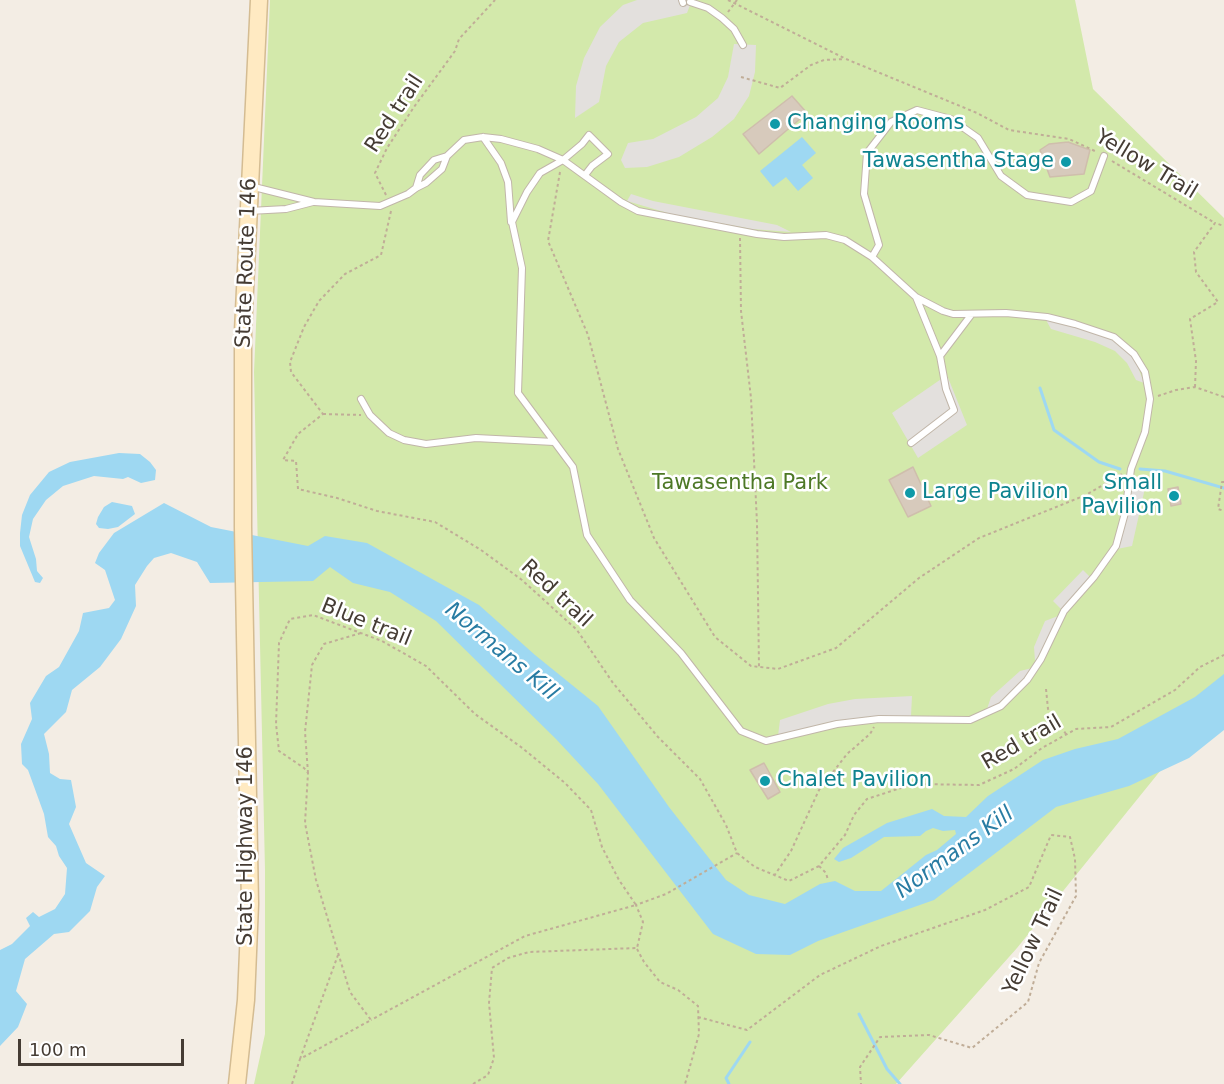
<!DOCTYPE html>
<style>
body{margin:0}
#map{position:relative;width:1224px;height:1084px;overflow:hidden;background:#f3ede4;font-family:"DejaVu Sans",sans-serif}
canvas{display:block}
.scale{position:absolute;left:18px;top:1039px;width:166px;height:27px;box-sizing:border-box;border:3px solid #453c34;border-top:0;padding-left:8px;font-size:18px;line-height:21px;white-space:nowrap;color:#453c34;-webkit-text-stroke:4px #fff;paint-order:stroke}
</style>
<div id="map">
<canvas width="1224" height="1084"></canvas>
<div class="scale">100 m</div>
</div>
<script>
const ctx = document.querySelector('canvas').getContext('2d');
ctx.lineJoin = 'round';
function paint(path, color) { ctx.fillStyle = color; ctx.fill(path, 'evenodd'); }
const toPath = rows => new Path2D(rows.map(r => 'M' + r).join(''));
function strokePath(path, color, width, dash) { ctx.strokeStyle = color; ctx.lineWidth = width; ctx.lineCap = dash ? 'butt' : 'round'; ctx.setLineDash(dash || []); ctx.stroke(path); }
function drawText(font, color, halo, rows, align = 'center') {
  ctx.font = font + ' "DejaVu Sans",sans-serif'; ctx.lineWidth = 5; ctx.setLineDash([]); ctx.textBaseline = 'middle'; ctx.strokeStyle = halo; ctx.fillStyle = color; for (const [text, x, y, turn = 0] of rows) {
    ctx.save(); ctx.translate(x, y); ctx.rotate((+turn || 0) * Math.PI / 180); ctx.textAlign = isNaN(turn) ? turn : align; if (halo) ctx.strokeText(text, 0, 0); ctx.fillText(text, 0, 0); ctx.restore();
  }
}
const green = toPath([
 [270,0,1075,0,1093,89,1224,218,1224,692,1017,948,896,1084,254,1084,265,1034,265,870,254,372]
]);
const parking = toPath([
 [637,0,692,0,687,13,643,23,619,42,606,66,599,102,575,118,576,86,584,58,600,27,623,5],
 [734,44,756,45,755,72,749,96,734,119,712,137,679,157,647,167,625,168,621,160,628,143,653,139,696,117,718,98,728,77],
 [631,194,653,201,777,225,791,232,752,229,671,214,627,201],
 [1046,320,1064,324,1110,338,1127,351,1136,362,1144,383,1136,380,1127,363,1115,351,1095,342,1051,329],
 [947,375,967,425,918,458,892,413],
 [1132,481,1145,488,1132,546,1117,549],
 [1083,570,1091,578,1061,609,1053,601],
 [1058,616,1040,653,1035,661,1034,647,1045,621],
 [1032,668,1017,687,999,703,987,709,991,697,1020,671],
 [912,696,911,716,865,717,825,723,778,736,780,720,828,704,855,699]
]);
const water = toPath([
 [802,137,816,153,802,165,813,178,798,191,786,177,773,187,760,171],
 [119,453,140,454,150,462,156,470,155,480,141,483,128,477,123,479,94,476,63,486,46,500,33,519,29,537,36,559,37,571,43,578,40,583,35,582,20,546,20,533,22,515,30,495,49,472,70,462],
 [112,502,132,506,135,514,118,527,108,529,99,528,96,524,98,517,104,507],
 [164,503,211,527,308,546,325,536,367,543,479,605,535,655,598,706,669,807,726,880,749,895,785,904,820,884,835,881,855,891,881,891,926,855,937,850,956,834,955,830,943,831,933,828,926,831,920,836,884,837,851,858,839,862,834,859,843,848,887,823,932,809,944,816,966,817,988,796,1043,760,1075,749,1118,739,1195,697,1224,674,1224,730,1189,758,1129,786,1056,807,934,900,818,941,790,955,756,954,713,934,598,784,556,739,436,621,390,592,353,583,330,567,313,581,210,583,197,562,171,553,154,558,147,566,135,585,136,606,121,639,100,667,72,690,66,712,44,734,49,754,50,773,60,779,71,780,76,807,69,824,86,863,105,876,97,887,90,911,69,932,54,934,25,959,16,991,27,1004,18,1027,0,1046,0,950,12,944,30,926,26,918,33,912,39,917,55,909,65,894,67,868,59,856,56,846,48,837,44,814,28,770,22,764,21,744,32,719,30,703,46,676,59,667,79,631,83,613,109,608,115,600,105,570,95,563,99,553,114,533]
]);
const stream = toPath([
 [1040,388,1054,430,1099,462,1120,469],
 [1140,469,1165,471,1224,488],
 [859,1014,887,1069,900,1084],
 [729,1084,726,1078,750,1042]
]);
const building = toPath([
 [792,96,807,113,759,154,743,134,792,96],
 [1068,142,1090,150,1084,174,1050,177,1040,150,1049,144,1068,142],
 [913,467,931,506,908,517,889,480,913,467],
 [1178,487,1181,504,1171,506,1168,489,1178,487],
 [764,763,780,792,768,799,750,770,764,763]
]);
const path = toPath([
 [728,0,846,59,977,113,1009,130,1069,139,1097,152],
 [728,12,737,0],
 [741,77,780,88,811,65,824,60,845,59],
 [1112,161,1215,223],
 [560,172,548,241,588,335,618,449,654,538,715,637,751,666,778,669,836,648,919,578,979,538,1086,495,1122,474],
 [386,195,375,173,387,148,414,107,455,51,459,39,495,0],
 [391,211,381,255,345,274,319,301,304,327,290,362,291,372,323,414,298,434,283,460,296,461,298,489,337,498,377,511,435,522,481,550,522,580,577,630,613,683,658,737,700,779,726,825,737,853,755,867,789,881,819,866,845,835,854,815,867,799,913,784,979,785,1014,769,1042,748,1076,729,1111,727,1175,690,1200,667,1224,655],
 [740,238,741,311,751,398,757,523,759,667],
 [1195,387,1196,361,1190,319,1218,302,1196,272,1194,252,1215,223,1224,226],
 [1158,396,1176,390,1195,387,1224,397],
 [323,414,361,415],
 [1224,482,1222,482,1218,509,1224,511],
 [1046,689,1048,709,1066,734],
 [308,773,305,732,312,665,324,644,361,633],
 [819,866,826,873,828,880],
 [774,876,791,851,819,790,847,754,870,734,874,727],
 [637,949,644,962,660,982,678,990,698,1006,699,1034,685,1084],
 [698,1017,747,1030,820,975,881,946,985,910,1029,887,1051,835,1070,837,1075,859,1076,896,1039,963,1028,1002,972,1048,929,1035,880,1037,860,1067,861,1084],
 [300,1059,338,955],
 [292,1084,300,1059,371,1020,350,992,316,880,305,823,308,773,304,768,279,751,276,724,279,643,290,619,313,615,382,641,426,666,475,714,521,747,565,783,591,810,602,847,619,880,636,905,525,936,371,1020],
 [473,1084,488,1075,494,1058,489,1003,492,968,508,958,529,952,637,948,643,922,636,905,666,894,737,853]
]);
const lane = toPath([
 [682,0,683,3],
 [690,2,708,8,722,18,734,29,743,45],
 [483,137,501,163,508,182,511,222],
 [250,186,314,202,380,206,408,194,416,188,426,183,442,169,447,156,464,140,483,137,501,139,538,149,563,160,621,202,638,211,757,234,784,237,826,235,845,240,872,257,916,297,943,311,953,314,1006,313,1047,317,1075,324,1114,337,1134,354,1145,372,1150,399,1145,432,1131,469,1125,513,1116,546,1094,577,1064,611,1041,659,1027,680,1001,706,970,720,879,719,837,724,766,741,741,731,681,653,630,600,587,535,573,467,518,393,522,268,512,222,527,192,540,173,563,160,582,144,589,135,608,154,592,166,585,175],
 [416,188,420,175,434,160,447,156],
 [249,211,286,209,313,202],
 [872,257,879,245,864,194,867,153,891,122,917,110,951,119,978,138,1001,176,1027,195,1071,202,1091,191,1104,156],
 [940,356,971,315],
 [361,399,370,415,389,433,404,440,426,444,476,438,554,442],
 [911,443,954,410,946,389,940,356,916,297]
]);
const secondary = toPath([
 [237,1084,246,1000,250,904,243,527,243,331,259,0]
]);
const markers = [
 [775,124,6,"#0f9aa8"],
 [1066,162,6,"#0f9aa8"],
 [910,493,6,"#0f9aa8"],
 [1174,496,6,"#0f9aa8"],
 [765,781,6,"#0f9aa8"]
];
const streetNames = [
 ["Red trail",395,114,-57],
 ["Yellow Trail",1146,165,31],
 ["State Route 146",247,263,-88],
 ["Red trail",556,594,43],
 ["Blue trail",366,623,22],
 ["Red trail",1022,743,-30],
 ["State Highway 146",247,846,-90],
 ["Yellow Trail",1034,942,-65]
];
const cultureNames = [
 ["Changing Rooms",787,124],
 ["Tawasentha Stage",1054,162,"right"],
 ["Small",1162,484,"right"],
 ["Pavilion",1162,508,"right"],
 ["Large Pavilion",922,493],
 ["Chalet Pavilion",777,781]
];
const parkNames = [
 ["Tawasentha Park",740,484]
];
const waterNames = [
 ["Normans Kill",501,652,40],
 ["Normans Kill",955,853,-36]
];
paint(green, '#d3e9ab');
paint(parking, '#e3e0dd');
paint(water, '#9ed8f2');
strokePath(stream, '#9ed8f2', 3);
paint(building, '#d7cabc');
strokePath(building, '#cfbeac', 1.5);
strokePath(lane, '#c1b6a9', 8);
strokePath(secondary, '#d4bc92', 19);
strokePath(path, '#c0ad97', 2, [3, 3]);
strokePath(lane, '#fff', 6);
strokePath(secondary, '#ffeac2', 16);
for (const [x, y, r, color] of markers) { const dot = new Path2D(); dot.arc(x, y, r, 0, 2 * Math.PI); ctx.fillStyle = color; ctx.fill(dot); strokePath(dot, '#fff', 2); }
drawText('21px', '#453c34', '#fff', streetNames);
drawText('21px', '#0d838f', '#fff', cultureNames, 'left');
drawText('21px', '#4d7826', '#fff', parkNames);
drawText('italic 22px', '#287ca3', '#fff', waterNames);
</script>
